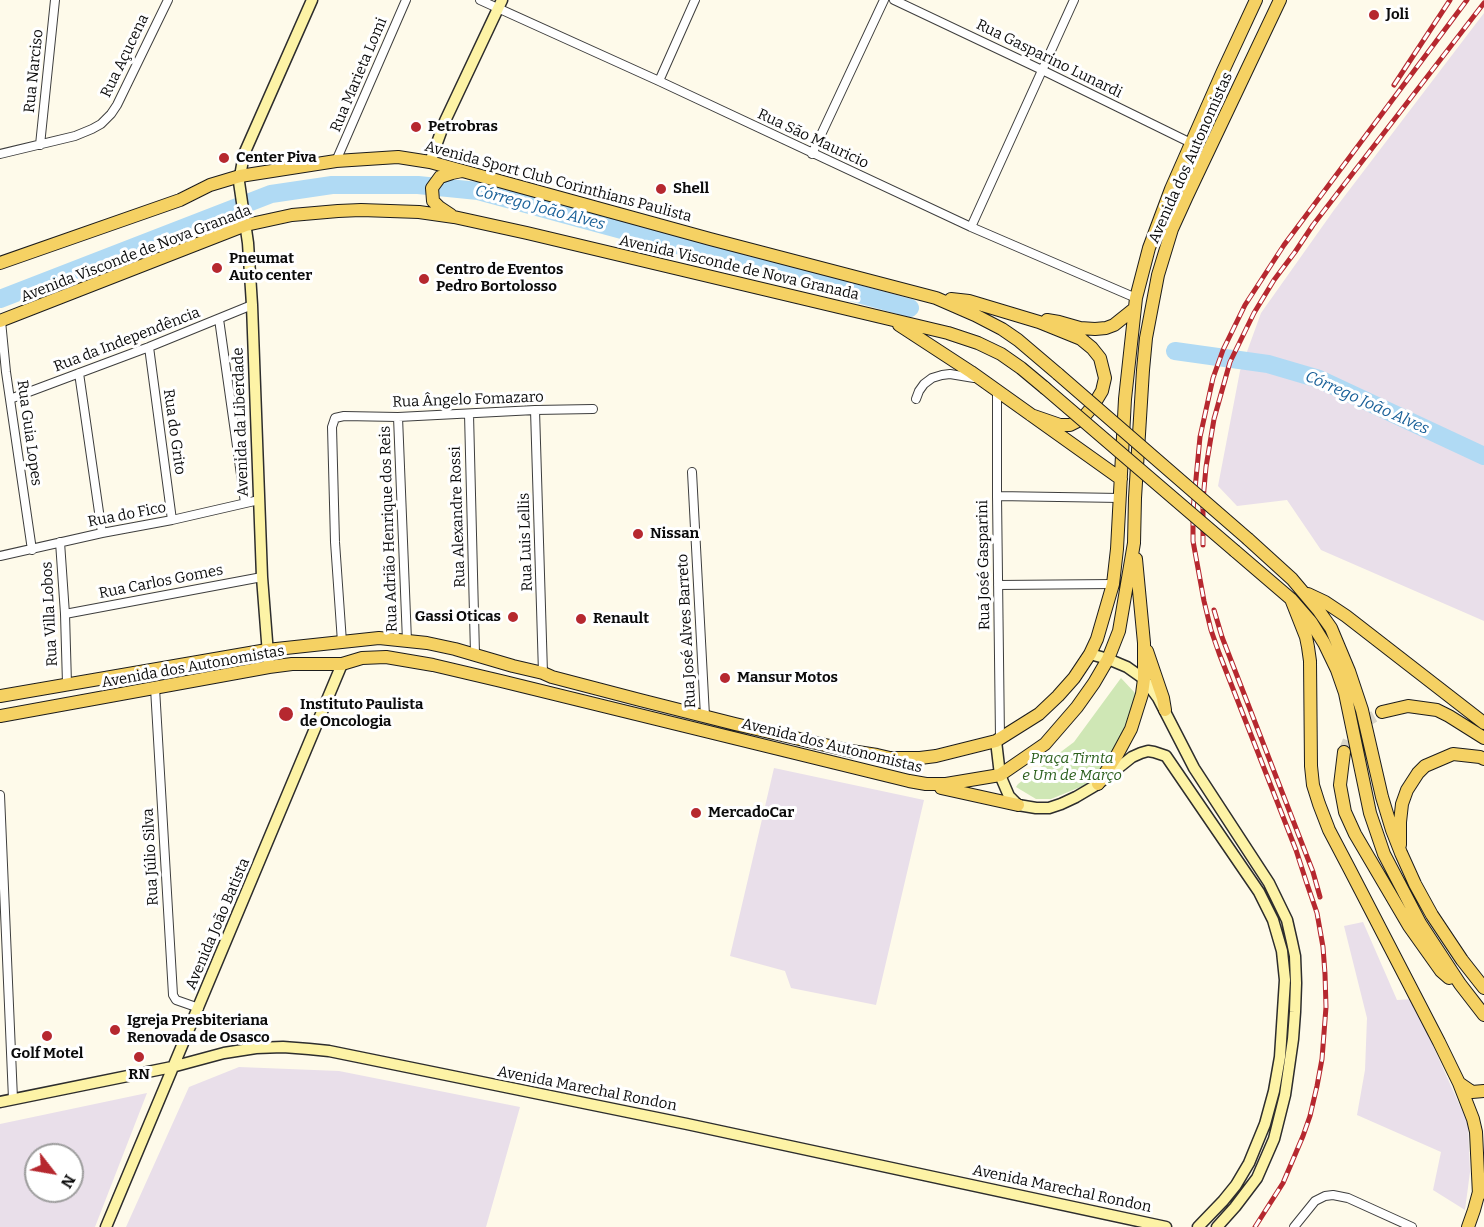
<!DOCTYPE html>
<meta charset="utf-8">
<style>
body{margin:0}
#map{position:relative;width:1484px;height:1227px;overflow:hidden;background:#fefaea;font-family:Bitter,serif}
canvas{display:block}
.north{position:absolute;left:24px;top:1143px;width:60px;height:60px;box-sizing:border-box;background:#fff;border:2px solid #9d9d9d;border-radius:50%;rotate:121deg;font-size:16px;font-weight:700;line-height:24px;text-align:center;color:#0b0b0b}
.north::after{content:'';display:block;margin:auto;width:21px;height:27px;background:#b6282f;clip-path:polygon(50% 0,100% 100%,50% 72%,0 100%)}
</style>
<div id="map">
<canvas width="1484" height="1227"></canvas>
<div class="north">N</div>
</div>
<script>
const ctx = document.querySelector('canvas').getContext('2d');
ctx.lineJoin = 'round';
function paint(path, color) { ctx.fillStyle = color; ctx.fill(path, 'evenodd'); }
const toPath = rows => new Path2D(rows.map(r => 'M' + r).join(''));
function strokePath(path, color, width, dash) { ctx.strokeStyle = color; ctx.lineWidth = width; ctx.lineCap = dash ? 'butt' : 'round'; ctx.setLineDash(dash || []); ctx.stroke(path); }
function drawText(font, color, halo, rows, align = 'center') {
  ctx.font = font + ' Bitter,serif'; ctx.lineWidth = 6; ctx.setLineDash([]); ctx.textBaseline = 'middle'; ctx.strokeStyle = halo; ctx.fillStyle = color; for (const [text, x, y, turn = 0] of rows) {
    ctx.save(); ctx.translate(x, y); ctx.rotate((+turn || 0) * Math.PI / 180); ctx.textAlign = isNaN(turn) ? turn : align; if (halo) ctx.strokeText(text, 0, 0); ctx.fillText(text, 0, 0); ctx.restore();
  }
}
const industrial = toPath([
 [1484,13,1484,621,1321,550,1287,500,1237,506,1218,486,1240,371,1261,313,1334,210],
 [774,768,924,800,876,1005,791,988,785,971,730,956],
 [1363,922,1397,1000,1412,999,1468,1124,1470,1172,1465,1210,1433,1190,1441,1152,1357,1115,1365,1070,1367,1018,1344,926],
 [239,1067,339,1071,520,1107,486,1227,126,1227,189,1087],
 [147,1093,95,1227,0,1227,0,1124],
 [36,1155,72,1155,72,1191,36,1191]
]);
const green = toPath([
 [1121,678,1135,693,1134,705,1118,743,1108,761,1096,775,1085,785,1051,799,1036,799,1016,787,1018,784,1074,742]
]);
const river = toPath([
 [0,299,271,194,332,185,418,185,478,191,910,308],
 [1175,351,1268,364,1319,379,1484,456]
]);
const primaryTunnel = toPath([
 [1344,752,1349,740,1357,730,1366,721,1382,712]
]);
const street = toPath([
 [480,0,659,81,971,227,1136,298],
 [894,0,1042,70,1191,143],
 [659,81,695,0],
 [40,145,55,0],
 [0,154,75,136,92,129,101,124,111,114,117,105,168,0],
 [812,154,884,0],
 [336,161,406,0],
 [971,227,1074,0],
 [219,319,245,503],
 [1,321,6,372,32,550],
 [149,347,172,520],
 [79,373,102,533],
 [997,391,997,496,1000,738],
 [10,399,149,347,252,305],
 [916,399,919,391,924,384,932,378,942,375,950,374,974,378],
 [535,410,543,673],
 [469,414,475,654],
 [398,417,407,641],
 [692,472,705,716],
 [997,496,1120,498],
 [60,542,65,614,67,684],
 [0,556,102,533,172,520,259,500],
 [998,585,1113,584],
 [65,614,262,577],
 [342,642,335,542,332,427,335,418,344,416,398,417,535,410,593,409],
 [155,688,173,995,176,1000,199,1008],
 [0,795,13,1099],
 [1294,1227,1315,1201,1325,1196,1333,1195,1348,1198,1412,1227]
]);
const secondary = toPath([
 [430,162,445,121,502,0],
 [1090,654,1108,659,1127,667,1144,679,1158,698,1194,768,1269,883,1287,920,1292,942,1295,956,1296,983,1295,1012,1293,1039,1285,1095,1274,1139,1257,1178,1235,1207,1217,1227],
 [269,667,262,577,252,305,248,243,239,182,244,154,312,0],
 [996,741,1000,775,1009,796,1018,805,1036,808,1049,808,1061,804,1076,797,1098,784,1132,757,1141,753,1148,751,1154,752,1166,756,1259,892,1273,920,1282,951,1285,980,1280,1057,1274,1091,1265,1124,1249,1163,1236,1185,1223,1201,1198,1227],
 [0,1102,172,1067,224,1053,256,1048,283,1047,309,1049,329,1051,687,1124,1166,1227],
 [106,1227,342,664]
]);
const primary = toPath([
 [451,215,439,207,433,201,432,188,440,177,452,173,462,171],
 [0,263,180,200,210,185,240,176,336,161,398,157,430,162,710,239,936,298,975,315,1002,329,1018,340,1058,374],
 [951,299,969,301,1039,322,1081,339,1092,348,1100,358,1105,378,1102,391,1093,406,1082,419,1070,425,1060,425,1031,415],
 [1047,320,1059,322,1080,328,1095,329,1106,328,1114,325,1134,309],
 [0,321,246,225,292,215,338,211,361,210,419,212,454,217,527,233,948,333,978,343,1001,354,1021,368,1045,388],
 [899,325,971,372,1121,479],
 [1248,539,1292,579,1319,611,1331,628,1349,671,1362,710,1382,797,1392,830,1401,853,1415,884,1432,915,1462,960,1484,988],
 [1235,551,1291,599,1311,622,1324,643,1337,670,1345,693,1370,813,1384,854,1420,923,1460,984,1484,1015],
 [1308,594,1325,602,1346,616,1484,723],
 [1291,599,1306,637,1308,647,1310,661,1311,766,1313,785,1319,804,1329,830,1350,870,1439,1042,1459,1083,1473,1119,1476,1132,1479,1195],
 [1147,651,1163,698,1165,710],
 [0,696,267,650,379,638,427,643,455,649,513,666,543,673,552,677,640,700,735,724,851,751,877,755,890,758,920,758,936,756,996,741,1039,714,1058,696,1074,678,1090,654,1097,639,1113,584,1117,549,1125,399,1136,298,1149,248,1171,189,1223,71,1256,0],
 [1382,712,1408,706,1437,710,1449,716,1484,738],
 [0,716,269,667,292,664,342,664,362,658,386,657,433,665,501,681,909,781,926,784,946,784,1000,775,1045,744,1077,707,1094,683,1108,659,1119,631,1134,543,1135,498,1143,370,1146,338,1158,275,1172,229,1187,196,1280,0],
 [1344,752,1340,785,1345,812,1355,834,1409,926,1441,971,1449,978],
 [1098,784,1117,755,1131,729,1142,694,1144,679,1144,643,1136,559],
 [941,788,1018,805],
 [1400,845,1400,822,1402,804,1407,790,1418,773,1425,766,1453,754,1480,757,1484,759],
 [1459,1083,1472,1092,1484,1091],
 [1468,1227,1474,1210,1480,1188]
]);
const rail = toPath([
 [1394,85,1450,0],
 [1203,545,1203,500,1206,467,1214,419,1230,362,1254,313,1274,280,1295,252,1313,225,1484,3],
 [1214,610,1222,637,1313,872,1320,897],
 [1255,1227,1283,1183,1303,1136,1310,1116,1317,1086,1322,1059,1326,1007,1325,974,1323,947,1317,913,1306,881,1296,850,1219,653,1211,630,1204,601,1193,541,1193,510,1200,437,1213,378,1223,350,1245,305,1284,245,1467,0]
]);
const primaryBridge = toPath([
 [1058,374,1248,539],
 [1045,388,1235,551]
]);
const markers = [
 [1374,15,6,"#b6282f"],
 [416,127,6,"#b6282f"],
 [224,158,6,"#b6282f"],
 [661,189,6,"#b6282f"],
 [217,268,6,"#b6282f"],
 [424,279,6,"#b6282f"],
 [638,534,6,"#b6282f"],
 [513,617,6,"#b6282f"],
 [581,619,6,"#b6282f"],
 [725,678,6,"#b6282f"],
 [286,714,8,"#b6282f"],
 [696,813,6,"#b6282f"],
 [115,1030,6,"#b6282f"],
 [47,1036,6,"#b6282f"],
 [139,1057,6,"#b6282f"]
];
const poiNames = [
 ["Joli",1386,15],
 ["Petrobras",428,127],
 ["Center Piva",236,158],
 ["Shell",673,189],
 ["Pneumat",229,259],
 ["Auto center",229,276],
 ["Centro de Eventos",436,270],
 ["Pedro Bortolosso",436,287],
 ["Nissan",650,534],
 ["Gassi Oticas",501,617,"right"],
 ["Renault",593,619],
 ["Mansur Motos",737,678],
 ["Instituto Paulista",300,705],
 ["de Oncologia",300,722],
 ["MercadoCar",708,813],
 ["Igreja Presbiteriana",127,1021],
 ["Renovada de Osasco",127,1038],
 ["Golf Motel",47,1054,"center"],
 ["RN",139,1075,"center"]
];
const streetNames = [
 ["Rua Açucena",125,56,-64],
 ["Rua Gasparino Lunardi",1049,59,26],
 ["Rua Narciso",34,71,-84],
 ["Rua Marieta Lomi",359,75,-67],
 ["Rua São Mauricio",813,139,25],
 ["Avenida dos Autonomistas",1191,158,-66],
 ["Avenida Sport Club Corinthians Paulista",558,182,15],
 ["Avenida Visconde de Nova Granada",136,254,-21],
 ["Avenida Visconde de Nova Granada",739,268,13],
 ["Rua da Independência",127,340,-21],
 ["Rua Ângelo Fomazaro",468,400,-2],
 ["Avenida da Liberdade",241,422,-92],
 ["Rua do Grito",174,432,82],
 ["Rua Guia Lopes",29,433,82],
 ["Rua do Fico",127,515,-11],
 ["Rua Alexandre Rossi",458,517,-92],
 ["Rua Adrião Henrique dos Reis",389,529,-92],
 ["Rua Luis Lellis",526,542,-92],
 ["Rua José Gasparini",984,565,-91],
 ["Rua Carlos Gomes",161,582,-11],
 ["Rua Villa Lobos",50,614,-93],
 ["Rua José Alves Barreto",687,631,-93],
 ["Avenida dos Autonomistas",193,667,-10],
 ["Avenida dos Autonomistas",832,746,14],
 ["Rua Júlio Silva",151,857,-93],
 ["Avenida João Batista",218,924,-67],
 ["Avenida Marechal Rondon",587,1089,11],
 ["Avenida Marechal Rondon",1062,1189,12]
];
const parkNames = [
 ["Praça Tirnta",1072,759],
 ["e Um de Março",1072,776]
];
const waterNames = [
 ["Córrego João Alves",540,208,15],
 ["Córrego João Alves",1367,403,24]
];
paint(industrial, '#e9dfea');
paint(green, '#cfe7b5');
strokePath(river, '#b0daf4', 18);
strokePath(primaryTunnel, '#dad6c9', 12, [12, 6]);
strokePath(street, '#3e3e3e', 10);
strokePath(secondary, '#2d2d2d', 13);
strokePath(primary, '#1c1c1c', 14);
strokePath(street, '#fff', 8);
strokePath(secondary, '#fdf3a6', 10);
strokePath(primary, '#f5d163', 12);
strokePath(rail, '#b6282f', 5);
strokePath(rail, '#fff', 3, [9]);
strokePath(primaryBridge, '#1c1c1c', 14, []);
strokePath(primaryBridge, '#f5d163', 12);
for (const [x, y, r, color] of markers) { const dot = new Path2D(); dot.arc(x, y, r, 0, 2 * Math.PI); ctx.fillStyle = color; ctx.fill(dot); strokePath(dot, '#fff', 2); }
drawText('bold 15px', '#0b0b0b', '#fff', poiNames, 'left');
drawText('15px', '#0b0b0b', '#fff', streetNames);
drawText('italic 15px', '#2c601e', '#fff', parkNames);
drawText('italic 16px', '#196098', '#fff', waterNames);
</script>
